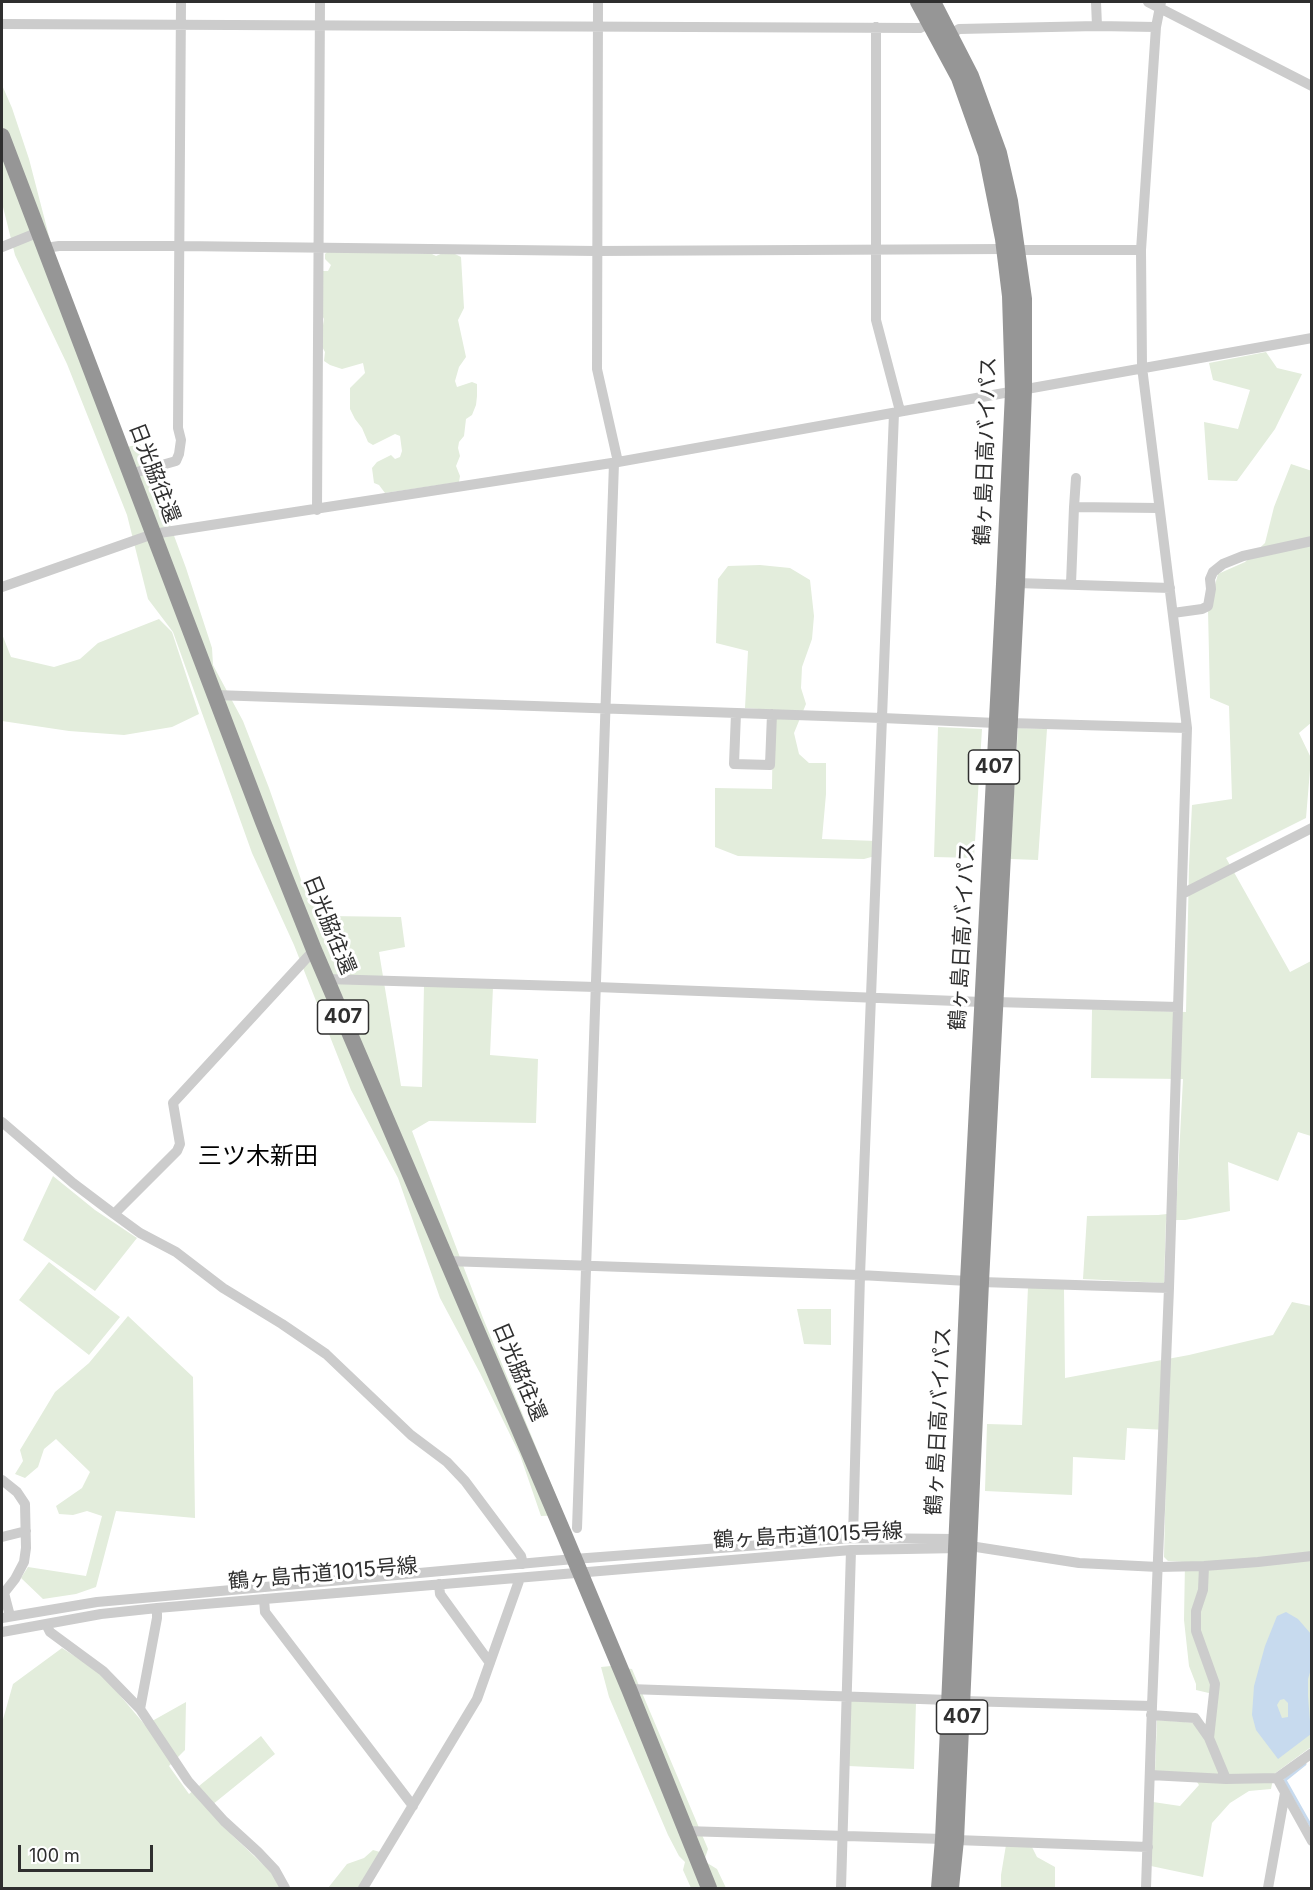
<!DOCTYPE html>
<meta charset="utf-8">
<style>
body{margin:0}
#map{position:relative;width:1313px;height:1890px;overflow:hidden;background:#fff;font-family:Inter,sans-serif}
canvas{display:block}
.frame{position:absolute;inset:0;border:3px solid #2f2f2f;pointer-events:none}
.scale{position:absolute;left:18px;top:1845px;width:135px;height:27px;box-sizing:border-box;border:3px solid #2f2f2f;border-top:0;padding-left:8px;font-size:18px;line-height:21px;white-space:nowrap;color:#2f2f2f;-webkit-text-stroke:4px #fff;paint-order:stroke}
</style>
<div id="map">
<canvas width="1313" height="1890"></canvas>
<div class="frame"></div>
<div class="scale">100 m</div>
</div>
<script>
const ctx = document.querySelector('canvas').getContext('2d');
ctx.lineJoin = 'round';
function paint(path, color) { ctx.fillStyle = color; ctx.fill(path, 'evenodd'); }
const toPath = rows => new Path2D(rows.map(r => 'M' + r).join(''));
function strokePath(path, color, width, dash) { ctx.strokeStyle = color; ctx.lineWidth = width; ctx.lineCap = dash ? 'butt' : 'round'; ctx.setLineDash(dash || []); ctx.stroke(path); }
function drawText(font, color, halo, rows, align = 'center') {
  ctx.font = font + ' Inter,"Noto Sans JP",sans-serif'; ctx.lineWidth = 6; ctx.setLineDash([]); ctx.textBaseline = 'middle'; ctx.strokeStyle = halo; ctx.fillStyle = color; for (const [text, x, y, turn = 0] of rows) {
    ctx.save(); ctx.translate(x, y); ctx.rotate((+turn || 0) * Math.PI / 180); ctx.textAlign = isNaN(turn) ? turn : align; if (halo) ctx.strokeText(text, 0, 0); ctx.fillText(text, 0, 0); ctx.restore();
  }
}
const green = toPath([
 [2,85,12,108,29,159,50,240,123,448,140,444,186,568,212,648,213,665,243,721,269,788,304,888,328,916,401,917,405,947,379,952,401,1086,422,1087,424,985,493,987,490,1055,538,1059,536,1123,429,1121,412,1131,483,1318,564,1515,541,1516,520,1455,480,1373,440,1298,398,1178,351,1090,294,945,252,853,173,632,148,599,127,515,67,364,15,255,2,203],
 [328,251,432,254,436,256,443,253,453,253,461,257,464,308,458,320,466,357,459,367,455,381,457,387,472,382,477,384,477,396,476,405,472,415,466,419,464,436,459,442,458,448,460,456,456,466,460,476,459,482,385,493,379,485,374,483,372,468,377,462,391,455,395,459,400,457,402,451,400,436,395,434,373,445,368,442,362,428,355,419,350,409,350,388,365,373,363,363,342,369,330,365,324,361,325,352,320,343,324,319,320,312,323,271,328,271,331,265,325,259,325,254],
 [1266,352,1277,368,1302,374,1275,429,1237,481,1208,480,1204,422,1238,429,1250,390,1213,380,1209,363],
 [1291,464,1312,471,1312,722,1299,733,1311,758,1306,818,1226,858,1290,972,1311,961,1311,1136,1298,1132,1278,1181,1228,1162,1230,1211,1185,1220,1166,1220,1164,1283,1083,1279,1087,1216,1158,1215,1176,1213,1183,1079,1091,1078,1092,1009,1186,1012,1189,866,1192,805,1232,799,1229,706,1210,698,1208,610,1218,574,1245,562,1265,543,1274,507],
 [760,565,790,568,810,580,814,616,812,639,802,667,801,688,806,704,794,733,799,754,809,763,826,763,826,794,822,839,876,841,875,856,864,859,738,856,715,847,715,788,772,789,773,710,745,708,748,651,716,643,718,579,728,566],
 [159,619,172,632,199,714,172,727,124,735,69,731,2,721,2,634,11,657,54,667,80,659,98,643],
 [938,727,982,729,974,858,934,857],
 [1018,728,1047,729,1038,860,1010,859],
 [53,1176,95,1210,137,1238,95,1291,23,1240],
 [49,1262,120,1317,89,1355,19,1300],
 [1028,1287,1064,1289,1065,1378,1189,1355,1273,1335,1292,1302,1311,1306,1311,1747,1274,1774,1271,1789,1249,1791,1230,1803,1212,1823,1203,1877,1151,1866,1153,1802,1180,1806,1199,1785,1191,1773,1155,1771,1157,1720,1211,1724,1213,1694,1196,1690,1196,1684,1189,1666,1184,1620,1185,1562,1168,1561,1164,1557,1167,1430,1127,1428,1125,1460,1073,1457,1072,1495,985,1491,987,1424,1022,1425],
 [797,1309,831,1309,831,1345,804,1344],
 [128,1316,193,1377,195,1518,116,1511,96,1587,76,1594,43,1599,21,1578,28,1567,86,1576,102,1516,87,1511,73,1515,59,1514,56,1506,82,1488,90,1472,56,1439,44,1449,38,1467,25,1478,15,1474,23,1461,20,1450,55,1392,89,1363],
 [62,1648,101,1673,145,1725,186,1702,185,1750,169,1766,189,1794,261,1736,275,1754,212,1805,232,1835,271,1872,281,1888,2,1888,2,1723,13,1684],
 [611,1666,632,1669,708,1849,704,1861,717,1869,726,1888,691,1888,683,1870,685,1862,679,1856,668,1835,609,1697,601,1667],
 [851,1699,916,1702,914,1769,848,1766],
 [1006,1845,1032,1847,1037,1857,1055,1867,1055,1888,1001,1888,1001,1875],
 [373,1850,380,1852,358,1888,328,1888,347,1864,364,1858]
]);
const water = toPath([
 [1286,1612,1298,1619,1311,1634,1311,1669,1308,1679,1308,1696,1311,1734,1278,1759,1256,1730,1252,1715,1254,1686,1265,1646,1277,1616],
 [1284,1699,1288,1703,1288,1717,1282,1718,1277,1705,1280,1700]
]);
const stream = toPath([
 [1305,1764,1285,1780,1312,1828]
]);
const minor = toPath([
 [598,2,597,369,618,462],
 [1096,2,1097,26],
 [1148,2,1312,86],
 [2,24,920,28,930,23],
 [876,27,876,320,900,411],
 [951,34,959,29,1097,26,1156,27],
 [2,247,39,232],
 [45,248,59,246,180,246,596,251,1005,249],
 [1018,250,1141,250],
 [130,474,176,461,179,454,181,440,178,428,181,2],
 [1074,507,1076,478],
 [317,510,320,2],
 [1017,583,1170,588],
 [1071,584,1074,507,1158,508],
 [2,587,153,534,618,462,1312,338],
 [1173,613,1202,609,1208,606,1211,589,1210,579,1213,572,1223,564,1243,556,1312,541],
 [215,695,882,718,996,723],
 [736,713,734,764,770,765,772,714],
 [1009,723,1187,728],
 [1182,894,1312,828],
 [314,950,173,1103,180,1144,177,1151,114,1214,140,1233,176,1252,223,1288,282,1324,326,1354,411,1435,447,1462,465,1481,521,1556,523,1564],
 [326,979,596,987,982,1002],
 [995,1002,1178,1007],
 [2,1122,73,1183,114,1214],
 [447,1261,860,1275,968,1281],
 [981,1282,1169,1288],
 [2,1480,17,1492,25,1504,26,1548,24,1562,15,1579,4,1593,10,1616],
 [577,1528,614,463],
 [2,1537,26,1531],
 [853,1538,860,1275,894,413],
 [1204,1566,1203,1590,1196,1611,1196,1631,1215,1684,1209,1738,1226,1779],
 [439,1584,440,1594,490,1663],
 [264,1599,265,1612,413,1806],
 [2,1618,97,1602,165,1596,574,1559,853,1538,956,1539,970,1546,1079,1563,1158,1567,1204,1566,1258,1562,1312,1556],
 [46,1624,50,1632,103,1671,140,1709,188,1781,224,1821,258,1852,275,1870,285,1888],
 [2,1632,101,1614,157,1608,851,1550,961,1548],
 [629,1689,949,1700],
 [962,1701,1152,1706],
 [140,1709,157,1618,157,1608],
 [1151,1715,1195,1718,1209,1738],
 [1150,1775,1226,1779,1277,1778,1312,1841],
 [1277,1778,1312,1753],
 [685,1831,943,1839],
 [956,1840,1148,1847],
 [363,1888,477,1699,520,1578],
 [841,1888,851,1550],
 [1146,1888,1152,1706,1169,1288,1187,728,1142,367,1141,250,1156,27,1161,2],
 [1268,1888,1285,1793]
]);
const highway = toPath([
 [918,2,959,78,986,154,1003,239,1010,296,1013,392,1004,584,968,1281,943,1839,939,1888],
 [933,2,971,76,999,153,1010,201,1024,299,1024,390,1017,583,981,1282,956,1840,951,1888],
 [2,136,263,822,314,950,564,1534,629,1689,709,1888]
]);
const shields = [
 [994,767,51],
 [343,1017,51],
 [962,1717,51]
];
const shieldNames = [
 ["407",994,767],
 ["407",343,1017],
 ["407",962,1717]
];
const streetNames = [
 ["鶴ヶ島日高バイパス",986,451,-88],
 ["日光脇往還",154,473,69],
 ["日光脇往還",329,925,68],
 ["鶴ヶ島日高バイパス",963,936,-87],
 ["日光脇往還",519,1372,67],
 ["鶴ヶ島日高バイパス",939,1421,-87],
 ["鶴ヶ島市道1015号線",808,1536,-3],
 ["鶴ヶ島市道1015号線",323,1574,-5]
];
const quarterNames = [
 ["三ツ木新田",258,1157]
];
paint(green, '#e3eddc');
paint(water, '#c7daee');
strokePath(stream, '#c7daee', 3);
strokePath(minor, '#ccc', 10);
strokePath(highway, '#969696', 16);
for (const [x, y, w] of shields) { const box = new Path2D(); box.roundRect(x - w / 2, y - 17, w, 34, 4.5); ctx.fillStyle = '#fff'; ctx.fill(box); strokePath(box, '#2f2f2f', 1.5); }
drawText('bold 20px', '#2f2f2f', null, shieldNames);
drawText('21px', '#2f2f2f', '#fff', streetNames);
drawText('24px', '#000', '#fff', quarterNames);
</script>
